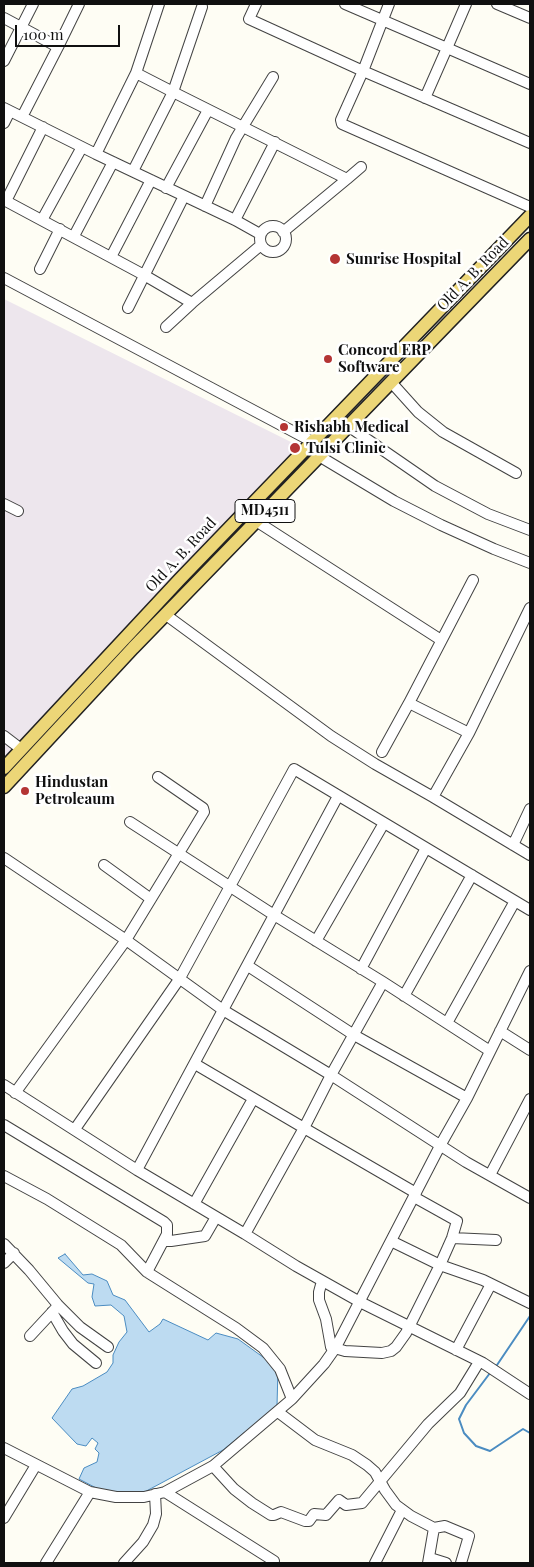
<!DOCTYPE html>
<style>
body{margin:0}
#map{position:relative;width:534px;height:1567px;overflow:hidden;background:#fefdf4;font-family:"Playfair Display",serif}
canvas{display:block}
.frame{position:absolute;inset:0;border:5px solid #101010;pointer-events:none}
.scale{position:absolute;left:15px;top:25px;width:105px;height:22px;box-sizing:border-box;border:2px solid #101010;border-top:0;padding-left:6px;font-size:15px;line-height:18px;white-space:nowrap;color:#101010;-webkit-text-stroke:4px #fff;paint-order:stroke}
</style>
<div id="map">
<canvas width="534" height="1567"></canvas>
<div class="frame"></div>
<div class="scale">100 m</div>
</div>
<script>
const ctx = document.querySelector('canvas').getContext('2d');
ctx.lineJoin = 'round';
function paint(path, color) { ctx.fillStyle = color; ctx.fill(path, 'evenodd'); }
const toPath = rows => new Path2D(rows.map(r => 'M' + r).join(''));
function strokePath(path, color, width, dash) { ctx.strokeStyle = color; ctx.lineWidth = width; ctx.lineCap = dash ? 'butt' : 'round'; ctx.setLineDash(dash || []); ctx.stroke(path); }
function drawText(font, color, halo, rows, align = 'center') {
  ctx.font = font + ' "Playfair Display",serif'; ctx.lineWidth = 5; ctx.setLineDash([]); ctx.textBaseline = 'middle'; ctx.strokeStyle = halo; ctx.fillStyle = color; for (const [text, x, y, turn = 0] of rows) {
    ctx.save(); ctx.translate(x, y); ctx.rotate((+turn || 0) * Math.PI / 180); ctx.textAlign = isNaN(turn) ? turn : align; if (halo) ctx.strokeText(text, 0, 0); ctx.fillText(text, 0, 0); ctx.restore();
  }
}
const industrial = toPath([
 [4,299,303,448,4,758]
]);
const water = toPath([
 [65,1254,83,1275,92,1274,107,1281,113,1295,125,1300,149,1332,160,1324,163,1319,208,1340,216,1333,238,1339,278,1368,277,1406,223,1450,137,1496,100,1490,79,1479,84,1468,97,1462,99,1453,95,1449,98,1443,92,1438,86,1446,77,1444,52,1418,72,1389,83,1386,107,1372,113,1363,113,1355,119,1342,127,1332,124,1316,111,1305,95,1306,92,1297,94,1284,88,1283,58,1258,65,1254]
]);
const stream = toPath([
 [495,1368,530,1316],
 [490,1373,466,1405,459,1419,464,1433,476,1446,490,1451,523,1429,530,1433,530,1456]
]);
const minor = toPath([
 [159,4,136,73,96,154,235,220,260,234],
 [256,4,249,19,363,71,530,143],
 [345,4,447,48,466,4],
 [389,4,363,71,341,120,342,124,530,207],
 [497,4,530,18],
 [4,18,58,47,79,4],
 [4,61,33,4],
 [136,73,173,92,347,179,283,232],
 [425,98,447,48,530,84],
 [4,108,96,154],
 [22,117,58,47],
 [4,123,10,111],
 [133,171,173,92,202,7],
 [347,179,361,167],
 [166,188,208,110],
 [4,200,144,275,192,303,261,245],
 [6,201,43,127],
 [205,206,236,138,273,77],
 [42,220,82,147],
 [235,220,275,142],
 '260 239a13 13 0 1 1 26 0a13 13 0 1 1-26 0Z',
 [74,236,113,162],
 [111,257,151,180],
 [40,269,60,229],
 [4,278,313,442],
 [128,308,184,196],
 [166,327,192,303],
 [391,382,418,412,443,432,516,473],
 [348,426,435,486,488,514,530,530],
 [319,456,394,501,441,525,494,549,530,563],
 [4,504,18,511],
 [256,521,441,640],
 [166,615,331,736,375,764,433,797,469,733,409,703,382,752],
 [409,703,473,580],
 [469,733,530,608],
 [4,736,21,749],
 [433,797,530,855],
 [130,822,274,915,383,982,490,1051],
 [513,845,530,809],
 [4,858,126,940,223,1010,331,1075,466,1162,530,1198],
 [104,865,151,899],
 [316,941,384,823],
 [248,966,354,1035,467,1098],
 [361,969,426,848],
 [404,996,472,875],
 [447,1023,515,901],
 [500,1031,530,1050],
 [195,1064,304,1128,331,1075,383,982],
 [4,1085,137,1170,245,1234,296,1266,360,1302,483,1363,530,1394],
 [15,1093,126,940,204,812,203,808,158,777],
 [4,1125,164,1222,167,1225,167,1234,147,1272,236,1328,263,1348,280,1369,292,1399,213,1466,165,1492,144,1497,116,1497,90,1492,4,1448],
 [75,1129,180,978,294,769,530,910],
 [137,1170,338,796],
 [490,1175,530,1099],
 [4,1176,47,1199,121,1245,147,1272],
 [414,1197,457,1221,452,1238,440,1265,483,1280,530,1303],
 [194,1204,253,1099],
 [245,1234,304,1128,416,1193],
 [452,1238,496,1240],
 [164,1241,171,1241,205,1236,216,1217],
 [4,1244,29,1270,58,1305,80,1327,108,1347],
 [4,1263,14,1253],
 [322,1281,319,1292,319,1300,326,1319,331,1347,345,1351,382,1353,391,1351,396,1347,406,1333,440,1265,391,1241],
 [52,1312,63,1331,73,1344,96,1363],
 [30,1336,56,1308],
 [456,1350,491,1284],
 [292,1399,324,1364,336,1347,441,1144,467,1098,530,971],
 [278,1412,315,1440,352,1455,367,1465,375,1472,385,1490,396,1505,411,1516,434,1528,428,1563],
 [213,1466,234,1489,252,1503,271,1515,274,1515,281,1512,305,1521,309,1521,314,1514,326,1515,339,1500,346,1505,362,1503,428,1424,460,1393,479,1362],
 [165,1492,274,1561],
 [4,1518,36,1465],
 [434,1528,445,1526,469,1536,461,1563],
 [430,1558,446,1563],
 [46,1563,90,1492],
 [124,1563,143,1542,153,1525,156,1514,155,1494],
 [375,1563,402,1510]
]);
const major = toPath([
 [4,768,180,579,530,216],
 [4,787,133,648,530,239]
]);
const markers = [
 [335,259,6,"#b43534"],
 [328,359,5,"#b43534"],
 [284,427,5,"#b43534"],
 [295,448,6,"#b43534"],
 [25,791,5,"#b43534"]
];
const shields = [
 [265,511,60]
];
const shieldNames = [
 ["MD4511",265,511]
];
const poiNames = [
 ["Sunrise Hospital",346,259],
 ["Concord ERP",338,350],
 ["Software",338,367],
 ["Rishabh Medical",294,427],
 ["Tulsi Clinic",306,448],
 ["Hindustan",35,782],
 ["Petroleaum",35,799]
];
const streetNames = [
 ["Old A. B. Road",473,274,-46],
 ["Old A. B. Road",181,555,-47]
];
paint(industrial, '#ede6ed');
paint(water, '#bddbf1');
strokePath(water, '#4b8cc1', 1);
strokePath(stream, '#4b8cc1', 2);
strokePath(minor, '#434343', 12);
strokePath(major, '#212121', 15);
strokePath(minor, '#fff', 10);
strokePath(major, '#ecd677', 12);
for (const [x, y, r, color] of markers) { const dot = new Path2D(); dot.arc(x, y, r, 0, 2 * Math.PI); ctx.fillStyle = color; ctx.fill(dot); strokePath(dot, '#fff', 2); }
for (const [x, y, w] of shields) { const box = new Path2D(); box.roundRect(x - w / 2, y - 11.5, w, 23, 4); ctx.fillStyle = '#fff'; ctx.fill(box); strokePath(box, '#101010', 1); }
drawText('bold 14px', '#101010', null, shieldNames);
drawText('bold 15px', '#101010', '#fff', poiNames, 'left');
drawText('15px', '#101010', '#fff', streetNames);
</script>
